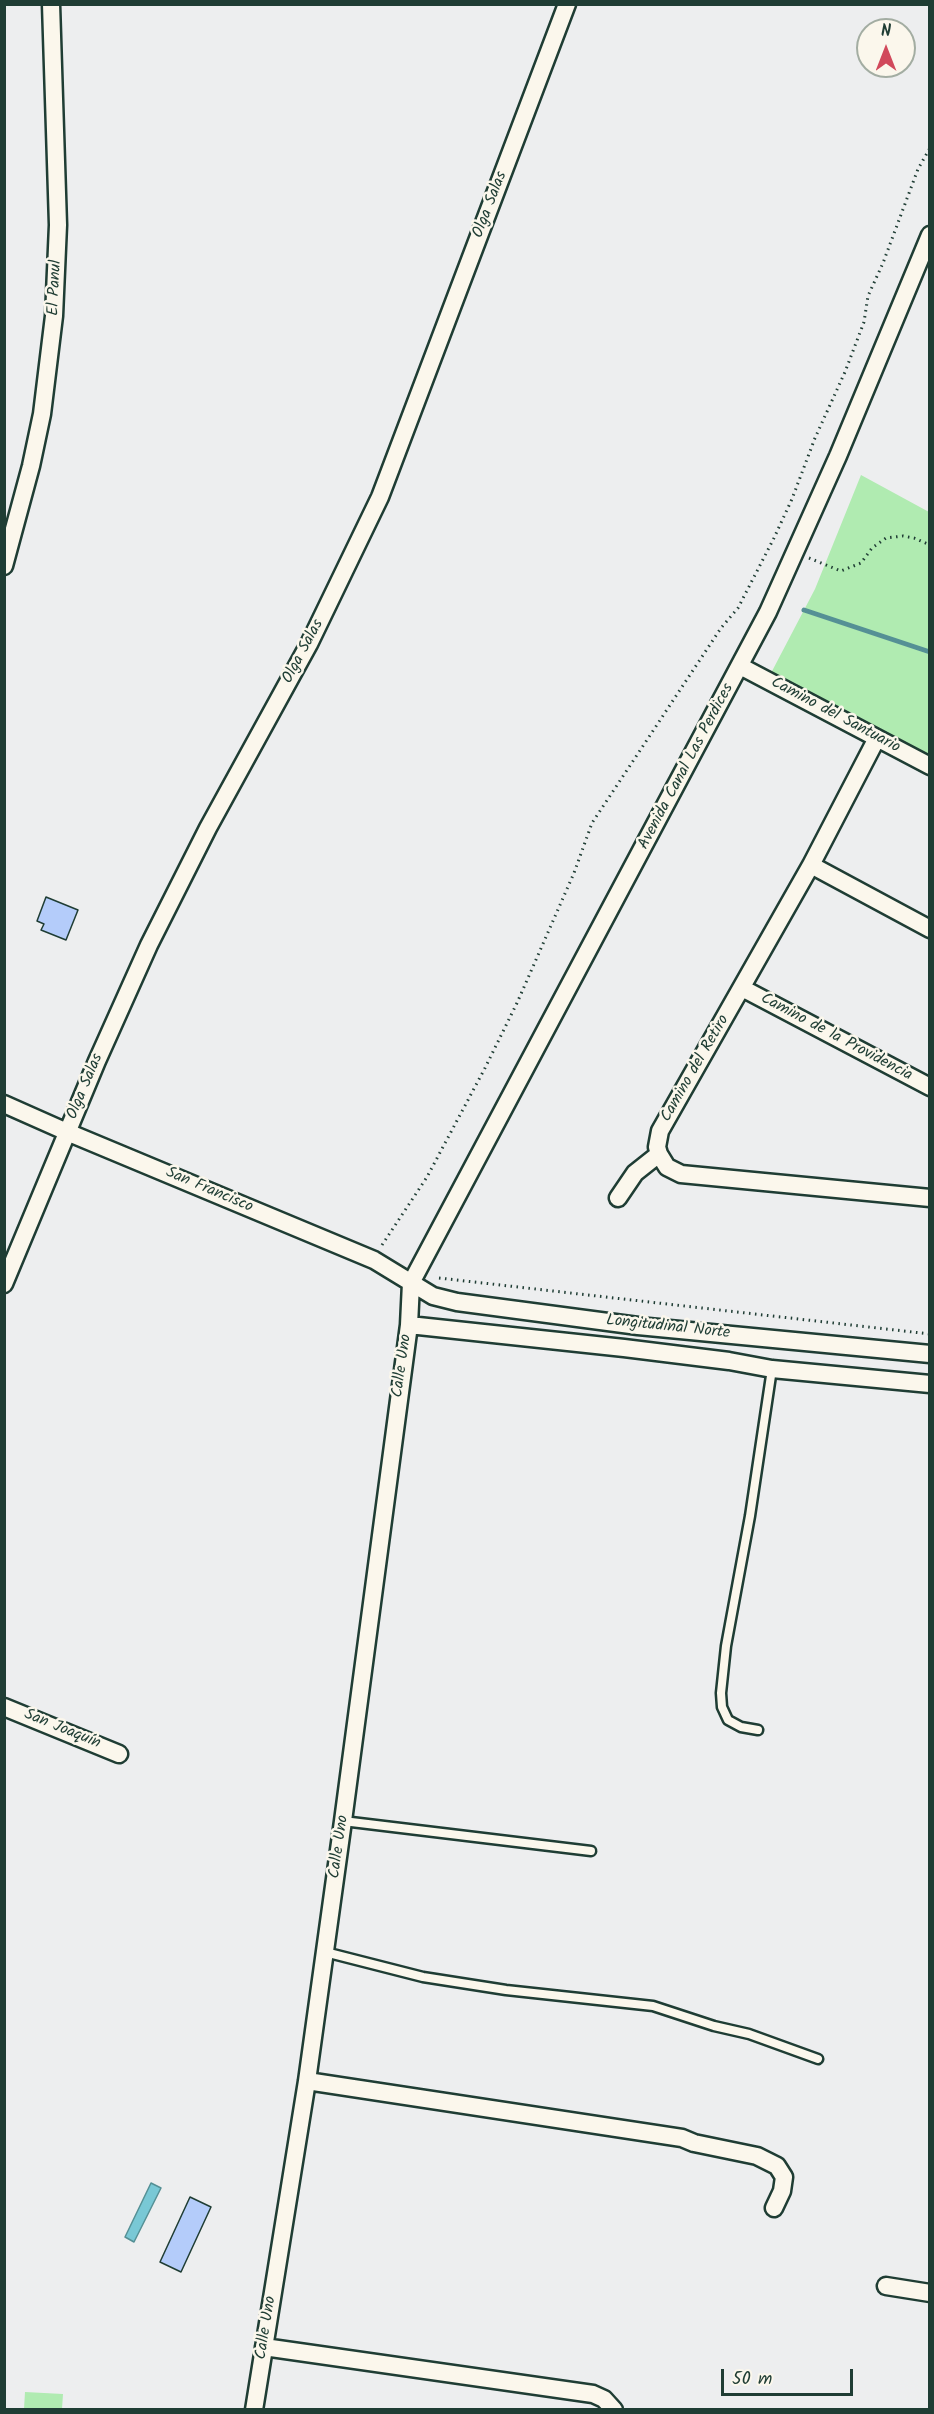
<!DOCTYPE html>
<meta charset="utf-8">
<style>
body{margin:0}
#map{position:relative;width:934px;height:2414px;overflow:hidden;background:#edeeef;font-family:Kalam,sans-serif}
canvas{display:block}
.frame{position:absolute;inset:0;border:6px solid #1f3d34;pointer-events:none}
.north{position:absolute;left:856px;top:18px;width:60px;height:60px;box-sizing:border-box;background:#fbf7ec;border:2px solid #a3ada2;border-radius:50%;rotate:0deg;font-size:16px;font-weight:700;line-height:24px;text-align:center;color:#1f3d34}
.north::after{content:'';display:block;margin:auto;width:21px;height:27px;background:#d1495b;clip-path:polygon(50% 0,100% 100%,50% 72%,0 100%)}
.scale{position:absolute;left:721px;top:2369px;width:132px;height:27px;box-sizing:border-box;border:3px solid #1f3d34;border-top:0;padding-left:8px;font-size:18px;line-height:21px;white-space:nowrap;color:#1f3d34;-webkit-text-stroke:4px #fbf7ec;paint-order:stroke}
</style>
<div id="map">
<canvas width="934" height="2414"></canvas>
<div class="frame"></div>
<div class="north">N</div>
<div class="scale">50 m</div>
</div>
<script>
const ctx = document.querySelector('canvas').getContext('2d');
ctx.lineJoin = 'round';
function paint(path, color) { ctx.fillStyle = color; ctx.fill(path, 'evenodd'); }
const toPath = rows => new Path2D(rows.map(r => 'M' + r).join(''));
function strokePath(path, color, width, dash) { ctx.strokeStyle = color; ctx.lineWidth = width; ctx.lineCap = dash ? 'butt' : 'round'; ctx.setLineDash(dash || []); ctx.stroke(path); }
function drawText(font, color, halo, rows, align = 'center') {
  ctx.font = font + ' Kalam,sans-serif'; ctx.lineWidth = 5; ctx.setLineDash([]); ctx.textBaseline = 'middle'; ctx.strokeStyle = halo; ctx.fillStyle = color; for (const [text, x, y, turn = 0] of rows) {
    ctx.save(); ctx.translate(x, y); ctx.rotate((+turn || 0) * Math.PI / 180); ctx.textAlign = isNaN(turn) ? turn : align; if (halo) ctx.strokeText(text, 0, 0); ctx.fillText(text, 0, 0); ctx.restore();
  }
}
const green = toPath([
 [861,475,929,512,929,756,770,675,815,589],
 [25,2392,63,2394,62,2409,24,2409]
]);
const water = toPath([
 [151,2183,161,2188,134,2242,125,2237,151,2183]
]);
const stream = toPath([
 [804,610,930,652]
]);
const building = toPath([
 [46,897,78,910,66,940,41,930,44,924,37,921,46,897],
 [190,2197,211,2207,181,2272,160,2262,190,2197]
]);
const path = toPath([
 [809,558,841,571,861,563,872,548,886,538,903,536,914,538,930,545],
 [382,1245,427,1177,485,1068,517,1003,574,873,592,823,721,628,738,608,774,538,792,499,815,438,845,372,864,322,868,296,883,263,918,169,930,148],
 [439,1278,930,1334]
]);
const lane = toPath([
 [758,1730,741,1727,728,1720,722,1707,721,1693,726,1646,750,1516,772,1369],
 [343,1821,591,1851],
 [325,1952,423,1977,506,1990,653,2006,714,2026,749,2034,818,2059]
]);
const street = toPath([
 [4,566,31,466,42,414,54,316,58,225,51,4],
 [740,666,930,766],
 [877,738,811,865,660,1131,657,1147,659,1154,667,1167,681,1174,930,1198],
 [811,865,930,929],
 [742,988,930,1087],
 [4,1104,67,1132,374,1260,433,1296,457,1302,638,1326,930,1354],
 [618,1198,635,1173,659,1154],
 [4,1284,97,1061,149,945,208,828,309,644,380,497,567,4],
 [409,1325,624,1348,729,1361,772,1369,930,1384],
 [4,1707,119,1754],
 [307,2081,682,2138,694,2143,757,2156,777,2166,784,2177,782,2191,774,2208],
 [886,2286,930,2293],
 [264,2347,593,2394,604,2399,614,2410],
 [254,2410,307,2081,343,1821,409,1325,411,1283,768,612,838,456,930,235]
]);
const streetNames = [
 ["Olga Salas",491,205,-69],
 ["El Panul",56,288,-87],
 ["Olga Salas",304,652,-62],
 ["Camino del Santuario",835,716,28],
 ["Avenida Canal Las Perdices",687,767,-62],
 ["Camino de la Providencia",836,1038,28],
 ["Camino del Retiro",696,1069,-60],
 ["Olga Salas",86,1087,-67],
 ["San Francisco",209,1191,23],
 ["Longitudinal Norte",668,1328,6],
 ["Calle Uno",403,1366,-82],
 ["San Joaquín",62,1730,22],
 ["Calle Uno",340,1847,-82],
 ["Calle Uno",267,2328,-81]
];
paint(green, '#b0ebb1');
paint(water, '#79c8d5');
strokePath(water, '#559095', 1.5);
strokePath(stream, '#559095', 5);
paint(building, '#b4ccfa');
strokePath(building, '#1f3d34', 1.5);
strokePath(lane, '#1f3d34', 13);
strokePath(street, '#1f3d34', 21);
strokePath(path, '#1f3d34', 3, [1.5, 4.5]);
strokePath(lane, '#fbf7ec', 8);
strokePath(street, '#fbf7ec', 16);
drawText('16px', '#1f3d34', '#fbf7ec', streetNames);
</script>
